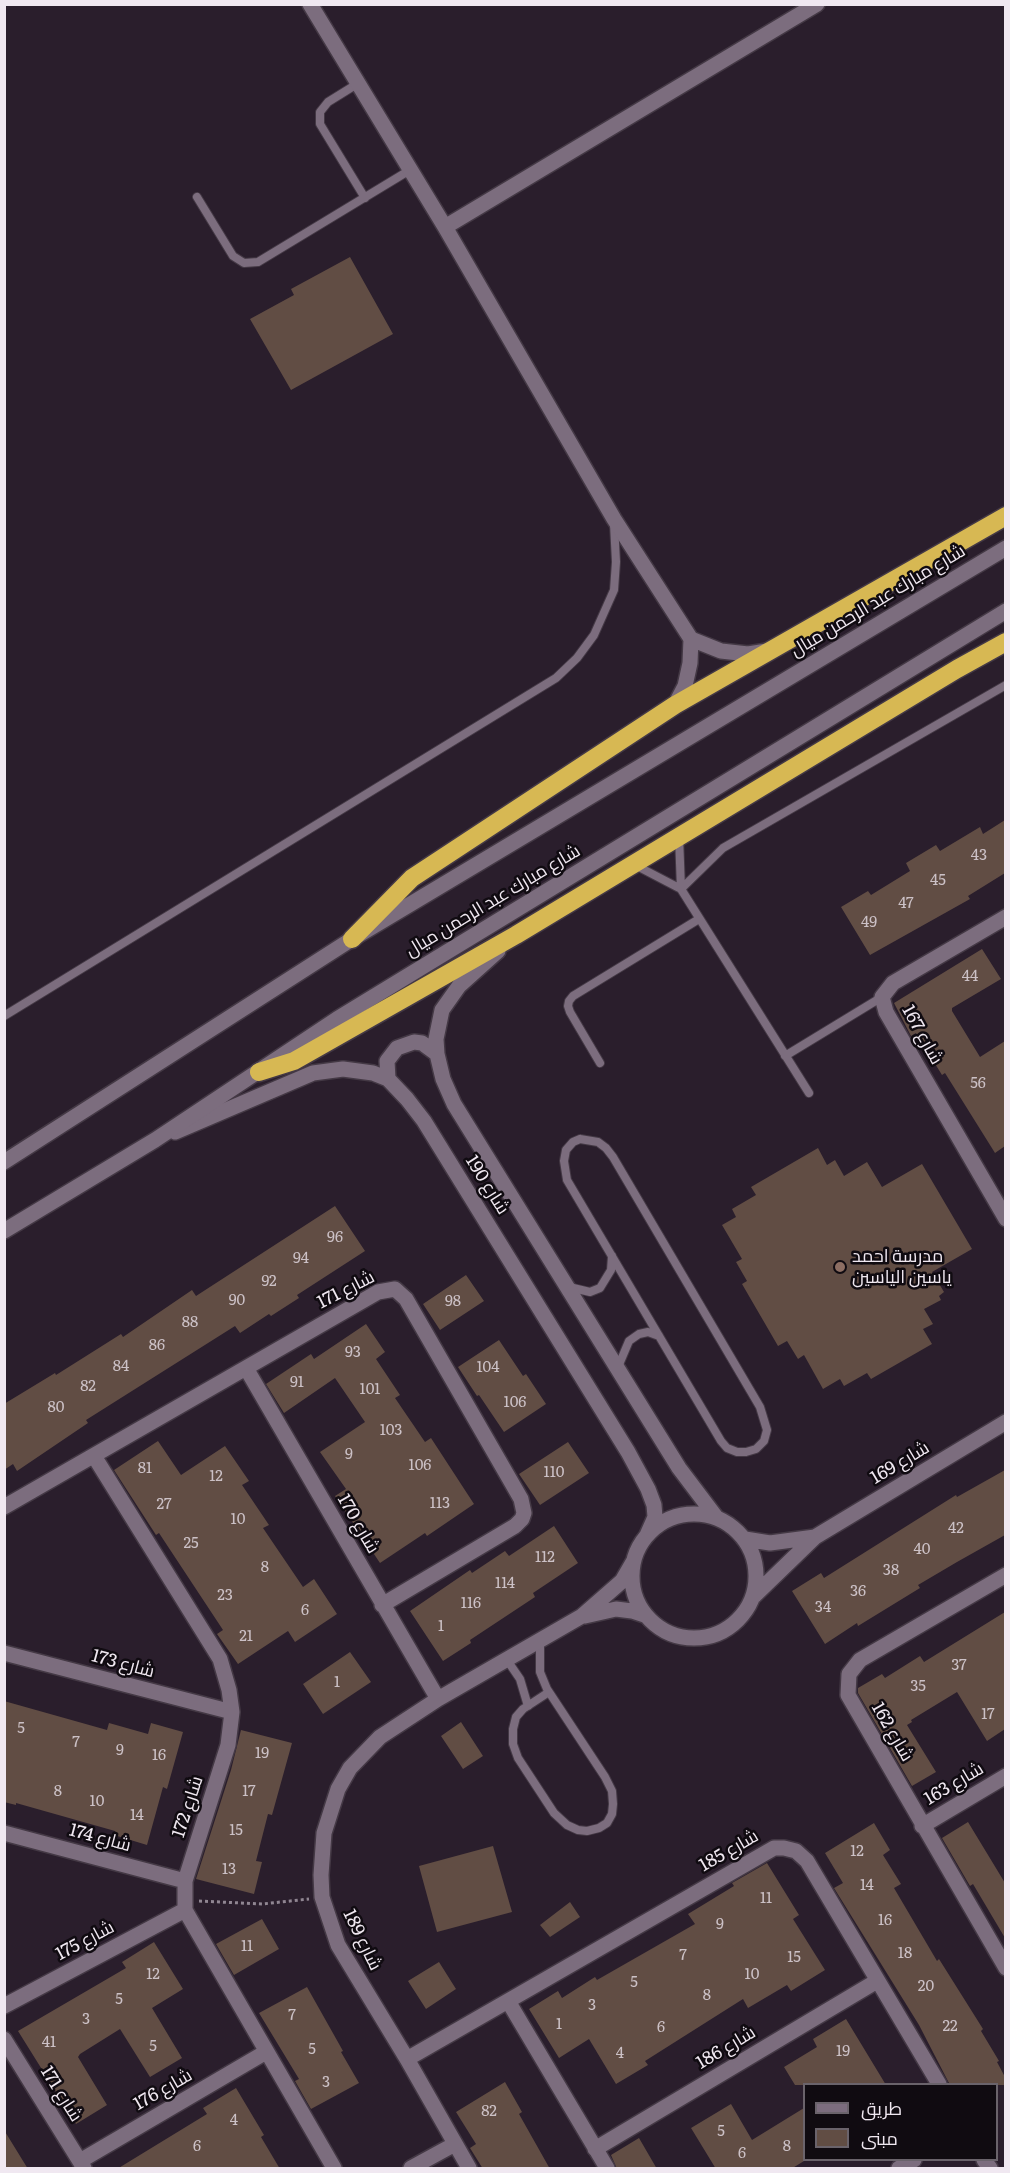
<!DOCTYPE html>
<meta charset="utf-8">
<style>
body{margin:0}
#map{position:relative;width:1010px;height:2173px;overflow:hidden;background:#2a1e2c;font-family:Literata,Cairo,serif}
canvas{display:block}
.frame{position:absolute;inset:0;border:6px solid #f0e8f1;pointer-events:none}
.legend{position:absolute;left:803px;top:2083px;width:195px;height:78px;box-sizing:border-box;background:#100b11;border:2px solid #6a636b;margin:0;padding:8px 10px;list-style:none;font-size:18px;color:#f0e8f1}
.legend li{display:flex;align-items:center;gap:12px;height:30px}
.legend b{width:30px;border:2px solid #6a636b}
</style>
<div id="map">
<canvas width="1010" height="2173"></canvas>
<div class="frame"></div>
<ul class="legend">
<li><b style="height:8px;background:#7c6d7e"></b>طريق</li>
<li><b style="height:16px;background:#614d44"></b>مبنى</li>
</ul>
</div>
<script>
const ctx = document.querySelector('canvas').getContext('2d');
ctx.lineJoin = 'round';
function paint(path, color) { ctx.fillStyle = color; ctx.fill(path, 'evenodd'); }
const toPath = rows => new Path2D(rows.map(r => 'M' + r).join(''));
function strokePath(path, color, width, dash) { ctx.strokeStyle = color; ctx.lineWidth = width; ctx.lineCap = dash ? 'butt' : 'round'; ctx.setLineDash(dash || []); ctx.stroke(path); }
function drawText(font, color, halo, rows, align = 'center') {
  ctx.font = font + ' Literata,Cairo,serif'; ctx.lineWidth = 5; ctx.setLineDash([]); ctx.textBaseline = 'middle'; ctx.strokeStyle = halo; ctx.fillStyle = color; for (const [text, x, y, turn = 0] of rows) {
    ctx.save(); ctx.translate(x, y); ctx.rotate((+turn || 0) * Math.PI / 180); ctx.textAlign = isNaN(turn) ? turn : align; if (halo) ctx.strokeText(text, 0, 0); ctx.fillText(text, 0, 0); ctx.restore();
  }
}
const building = toPath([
 [350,257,393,334,291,390,250,319,294,295,291,289],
 [1005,820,1005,873,968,896,970,899,870,955,841,907,868,891,871,895,910,871,906,863,936,845,940,851,980,827,983,834],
 [982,949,1001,979,952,1008,952,1011,980,1057,1005,1041,1005,1146,995,1153,945,1073,942,1075,916,1033,911,1036,894,1003],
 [818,1148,827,1165,835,1160,844,1176,867,1162,882,1187,922,1164,972,1249,932,1272,944,1292,939,1296,941,1300,924,1309,933,1324,923,1329,932,1344,871,1379,867,1373,844,1386,840,1379,823,1389,804,1355,798,1359,787,1341,778,1346,742,1284,747,1281,736,1262,742,1259,722,1225,736,1217,732,1209,756,1195,751,1187],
 [335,1206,365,1251,297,1295,299,1298,271,1316,269,1314,240,1333,235,1326,86,1420,88,1423,17,1471,13,1464,4,1470,4,1404,55,1373,56,1375,121,1334,123,1337,192,1290,196,1296],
 [466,1275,484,1301,440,1330,423,1304],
 [366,1324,385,1352,376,1359,400,1395,395,1398,425,1442,431,1438,474,1504,427,1536,425,1533,380,1563,335,1496,346,1489,320,1452,365,1422,335,1378,284,1413,266,1384,311,1354,314,1359],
 [499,1340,523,1376,526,1374,546,1404,504,1432,479,1395,477,1396,458,1367],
 [158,1441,181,1475,225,1446,249,1481,242,1485,269,1525,263,1528,303,1587,314,1579,337,1614,295,1642,288,1631,238,1664,217,1634,223,1630,159,1533,156,1535,114,1470],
 [568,1442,589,1473,540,1505,519,1474],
 [1005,1470,1005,1535,957,1562,918,1585,920,1588,858,1626,857,1623,825,1644,792,1591,821,1573,824,1578,956,1495,957,1497],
 [554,1526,578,1563,533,1593,535,1597,470,1640,471,1643,443,1661,410,1611,470,1570,472,1573,505,1551,509,1556],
 [1005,1612,1005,1729,987,1741,957,1692,911,1720,912,1722,907,1725,936,1772,912,1786,858,1693,858,1688,882,1674,885,1678,920,1656,924,1662],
 [350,1652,371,1682,323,1714,303,1684],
 [4,1701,107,1730,109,1723,148,1734,151,1723,183,1732,167,1789,163,1787,147,1845,114,1835,115,1831,16,1803,16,1805,4,1802],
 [461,1722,483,1756,463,1769,441,1736],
 [241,1730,292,1743,272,1815,268,1814,256,1861,262,1862,254,1894,196,1879,231,1770],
 [968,1822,1005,1883,1005,1938,973,1884,970,1886,942,1838],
 [874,1823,890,1850,883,1855,901,1884,894,1888,937,1961,939,1959,983,2029,981,2031,999,2061,997,2062,1005,2077,1005,2085,950,2085,919,2025,834,1888,843,1883,825,1853],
 [493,1846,512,1912,437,1932,419,1866],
 [767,1863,799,1915,793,1919,825,1970,791,1991,787,1985,748,2008,743,1999,645,2061,648,2065,616,2084,589,2039,559,2058,529,2009,558,1991,562,1998,595,1977,597,1980,695,1924,688,1914,734,1886,732,1883],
 [570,1902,580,1917,550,1937,540,1925],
 [262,1919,279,1949,234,1975,216,1944],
 [154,1942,183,1989,152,2008,182,2058,150,2077,120,2029,80,2054,78,2057,107,2105,76,2124,18,2031,126,1968,122,1962],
 [439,1962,456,1989,426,2009,408,1981],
 [307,1987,343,2051,341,2052,359,2083,311,2109,295,2081,299,2079,259,2013],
 [846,2019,886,2085,795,2085,784,2067,817,2047,813,2039],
 [505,2082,522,2112,519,2114,550,2169,483,2169,470,2148,476,2144,456,2112],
 [236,2088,264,2135,261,2137,280,2169,117,2169,207,2114,203,2108],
 [731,2104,752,2140,804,2108,804,2161,791,2169,716,2169,691,2128],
 [4,2130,28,2169,4,2169],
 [639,2138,657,2169,617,2169,611,2155]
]);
const path = toPath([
 [199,1901,262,1904,309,1899]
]);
const service = toPath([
 [357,84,328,102,320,112,320,124,365,198],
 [197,197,233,256,244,263,258,262,410,170],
 [679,836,681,889],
 [635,865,681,889,809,1093],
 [681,889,723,848,1006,685],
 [4,1016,556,678,577,658,594,635,614,590,616,562,614,524],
 [785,1056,882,997],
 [600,1063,570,1012,568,1006,569,1001,573,996,699,919],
 [580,1139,598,1142,606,1148,613,1157,760,1407,767,1430,764,1441,756,1449,746,1452,737,1452,727,1448,721,1441,567,1180,564,1161,566,1150,573,1142,580,1139],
 [569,1287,590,1292,600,1288,611,1270,612,1256],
 [618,1367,629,1341,639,1334,648,1332,659,1336],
 [540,1641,540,1672,547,1689,549,1692,605,1777,612,1791,613,1804,612,1814,607,1823,599,1828,587,1831,578,1830,567,1825,554,1813,518,1758,513,1744,513,1729,516,1717,523,1709,549,1692],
 [507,1660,520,1679,528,1706]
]);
const minor = toPath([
 [310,4,445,227,614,519,691,639,721,651,748,654,767,651],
 [445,227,817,4],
 [675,705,685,686,690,663,691,639],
 [1006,917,893,983,882,997,886,1012,1006,1219],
 [498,951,459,986,442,1010,436,1039,437,1054,443,1079,454,1104,679,1468,716,1517],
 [388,1079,387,1061,397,1048,414,1042,422,1043,437,1054],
 [175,1132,313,1073,343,1069,373,1073,388,1079,407,1099,424,1121,628,1452,648,1489,654,1505,655,1517,647,1535],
 [246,1368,438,1699],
 [94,1456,220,1659,229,1690,232,1712,228,1745,185,1881,185,1910,334,2168],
 [4,1507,378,1292,395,1289,406,1299,521,1499,524,1513,522,1519,515,1526,382,1605],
 '632 1576a62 62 0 1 1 124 0a62 62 0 1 1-124 0Z',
 [745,1539,770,1543,815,1537],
 [1006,1575,860,1660,849,1674,848,1695,1006,1968],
 [754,1596,815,1537,1006,1422],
 [585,1616,616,1609,632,1611,647,1616],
 [4,1653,232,1712],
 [922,1826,1006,1776],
 [4,1833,185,1881],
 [508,2001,607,2168],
 [4,2006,185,1910],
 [4,2039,84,2168],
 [407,2059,774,1848,784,1848,796,1851,807,1861,939,2084],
 [595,2149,877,1981],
 [984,2160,990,2168],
 [80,2161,266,2052],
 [411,2168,455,2144],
 [469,2168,407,2059,338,1945,322,1897,321,1875,324,1833,338,1789,350,1768,380,1737,438,1699,582,1616,622,1581,633,1562],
 [899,2168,914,2160]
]);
const secondary = toPath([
 [4,1162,352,939,1006,548],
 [4,1231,155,1140,337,1019,1006,611]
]);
const motorway = toPath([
 [352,939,412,878,675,705,1006,516],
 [259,1072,294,1061,516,935,957,669,1006,642]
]);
const markers = [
 [840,1267,6,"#8d6e63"]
];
const numberNames = [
 ["43",979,856],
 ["45",938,881],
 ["47",906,904],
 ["49",869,923],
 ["44",970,977],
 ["56",978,1084],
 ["96",335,1238],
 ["94",301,1259],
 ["92",269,1282],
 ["90",237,1301],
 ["98",453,1302],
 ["88",190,1323],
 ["86",157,1346],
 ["93",353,1353],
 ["84",121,1367],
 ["104",488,1368],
 ["91",297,1383],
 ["82",88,1387],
 ["101",370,1390],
 ["106",515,1403],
 ["80",56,1408],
 ["103",391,1431],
 ["9",349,1455],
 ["106",420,1466],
 ["81",145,1469],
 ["110",554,1473],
 ["12",216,1477],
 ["113",440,1504],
 ["27",164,1505],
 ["10",238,1520],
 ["42",956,1529],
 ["25",191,1544],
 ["40",922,1550],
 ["112",545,1558],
 ["8",265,1568],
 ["38",891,1571],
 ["114",505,1584],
 ["36",858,1592],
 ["23",225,1596],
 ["116",471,1604],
 ["34",823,1608],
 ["6",305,1611],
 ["1",441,1627],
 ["21",246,1637],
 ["37",959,1666],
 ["1",337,1683],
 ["35",918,1687],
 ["17",988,1715],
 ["5",21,1729],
 ["7",76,1743],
 ["9",120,1751],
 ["19",262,1754],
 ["16",159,1756],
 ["8",58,1792],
 ["17",249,1792],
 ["10",97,1802],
 ["14",137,1816],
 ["15",236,1831],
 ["12",857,1852],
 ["13",229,1870],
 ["14",867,1886],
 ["11",766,1899],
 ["16",885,1921],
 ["9",720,1925],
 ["11",247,1947],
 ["18",905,1954],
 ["7",683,1956],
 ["15",794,1958],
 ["12",153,1975],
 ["10",752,1975],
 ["5",634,1983],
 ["20",926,1987],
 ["8",707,1996],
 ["5",119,2000],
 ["3",592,2006],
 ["7",292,2016],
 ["3",86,2020],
 ["1",559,2025],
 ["22",950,2027],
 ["6",661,2028],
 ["41",49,2043],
 ["5",153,2047],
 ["5",312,2050],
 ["19",843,2052],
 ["4",620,2054],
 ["3",326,2083],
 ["82",489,2112],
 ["4",234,2121],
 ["5",721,2132],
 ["6",197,2147],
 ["8",787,2147],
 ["6",742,2154]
];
const streetNames = [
 ["شارع مبارك عبد الرحمن ميال",878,601,-31],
 ["شارع مبارك عبد الرحمن ميال",493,901,-31],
 ["شارع 167",922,1035,61],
 ["شارع 190",487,1185,58],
 ["شارع 171",346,1290,-27],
 ["شارع 169",900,1463,-31],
 ["شارع 170",358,1524,60],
 ["شارع 173",123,1664,15],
 ["شارع 162",892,1732,60],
 ["شارع 163",954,1784,-31],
 ["شارع 172",188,1807,-72],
 ["شارع 174",100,1838,15],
 ["شارع 185",729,1851,-30],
 ["شارع 189",362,1940,64],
 ["شارع 175",85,1941,-28],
 ["شارع 186",726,2048,-31],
 ["شارع 176",163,2090,-30],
 ["شارع 171",61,2094,58]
];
const poiNames = [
 ["مدرسة احمد",852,1257],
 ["ياسين الياسين",852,1278]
];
paint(building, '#614d44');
strokePath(service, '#443945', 10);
strokePath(minor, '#443945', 18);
strokePath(secondary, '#443945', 18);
strokePath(motorway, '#443945', 21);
strokePath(path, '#908692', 3, [3, 3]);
strokePath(service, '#7c6d7e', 8);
strokePath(minor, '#7c6d7e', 15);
strokePath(secondary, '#7c6d7e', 15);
strokePath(motorway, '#d7b853', 18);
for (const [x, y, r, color] of markers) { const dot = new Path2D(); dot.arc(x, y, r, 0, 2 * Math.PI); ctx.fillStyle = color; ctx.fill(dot); strokePath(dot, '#100b11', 2); }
drawText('15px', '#ccc1c6', null, numberNames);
drawText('18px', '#f0e8f1', '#100b11', streetNames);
drawText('18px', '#f0e8f1', '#100b11', poiNames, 'left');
</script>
